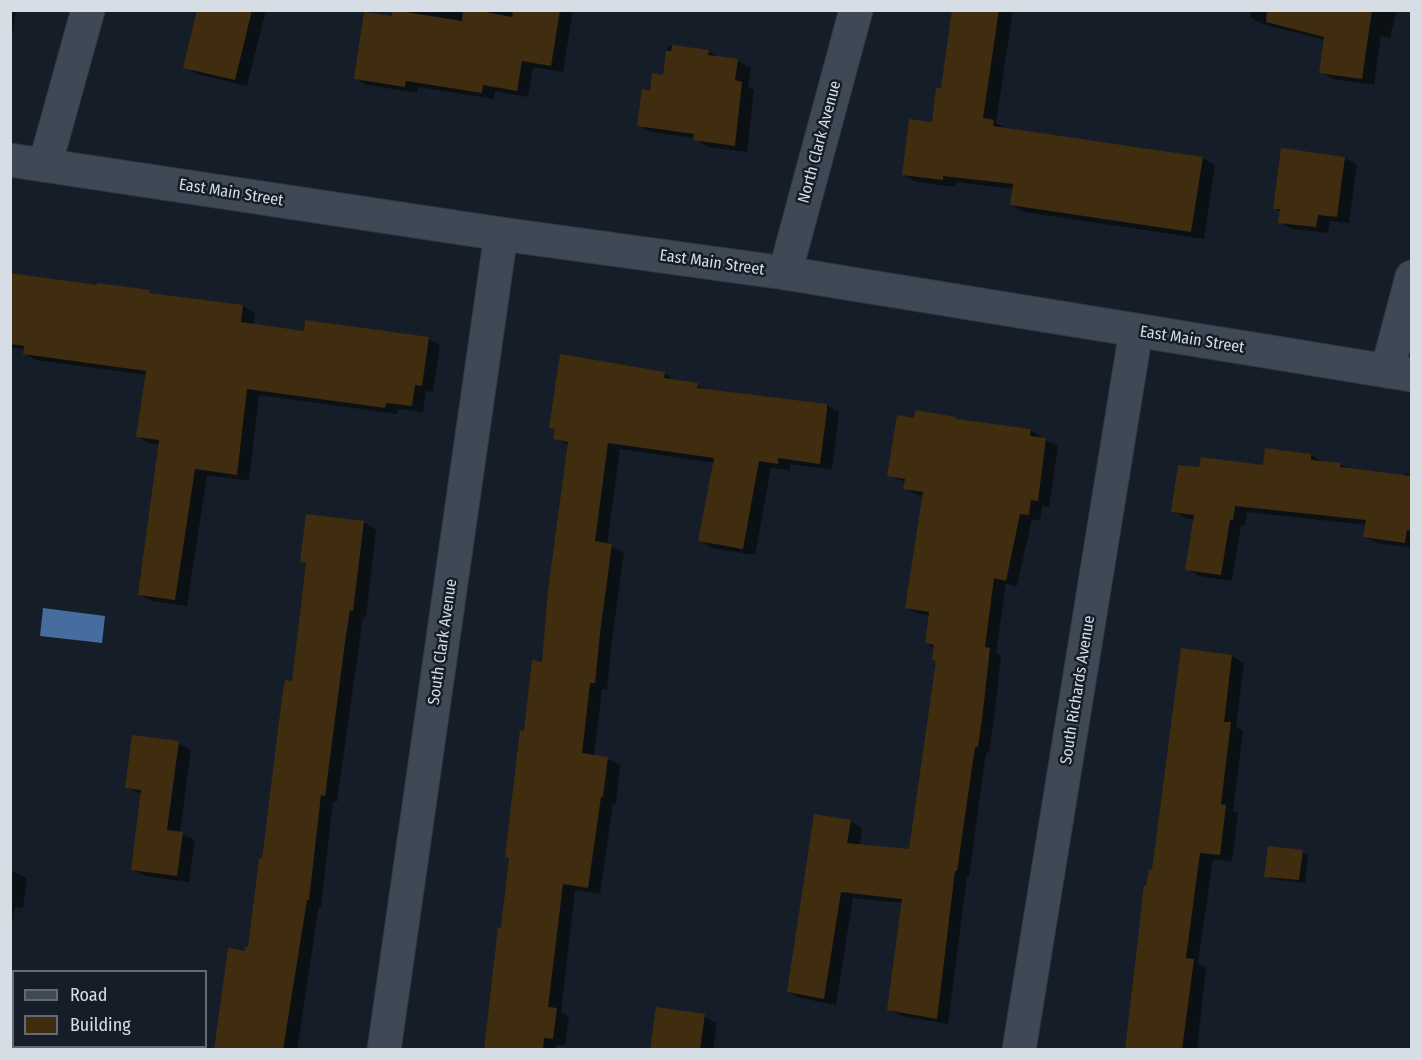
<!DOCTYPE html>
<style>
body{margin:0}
#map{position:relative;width:1422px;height:1060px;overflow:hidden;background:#151e28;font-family:"Fira Sans Condensed",sans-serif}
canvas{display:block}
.frame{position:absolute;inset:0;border:12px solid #d7dde4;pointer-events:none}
.legend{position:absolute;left:12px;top:970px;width:195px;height:78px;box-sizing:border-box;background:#151e28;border:2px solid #636a73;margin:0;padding:8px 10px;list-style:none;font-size:18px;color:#d7dde4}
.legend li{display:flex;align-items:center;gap:12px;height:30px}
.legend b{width:30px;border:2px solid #636a73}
</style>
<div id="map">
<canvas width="1422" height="1060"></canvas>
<div class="frame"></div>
<ul class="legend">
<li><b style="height:8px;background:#3f4955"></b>Road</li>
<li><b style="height:16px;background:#402c0e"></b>Building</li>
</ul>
</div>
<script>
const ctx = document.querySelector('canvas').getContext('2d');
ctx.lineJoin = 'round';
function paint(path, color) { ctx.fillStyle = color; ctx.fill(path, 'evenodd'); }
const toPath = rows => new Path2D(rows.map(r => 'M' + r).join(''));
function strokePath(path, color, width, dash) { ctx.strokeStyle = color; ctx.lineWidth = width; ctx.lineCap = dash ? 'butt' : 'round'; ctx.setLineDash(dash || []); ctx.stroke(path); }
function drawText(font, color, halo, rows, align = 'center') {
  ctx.font = font + ' "Fira Sans Condensed",sans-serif'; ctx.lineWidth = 5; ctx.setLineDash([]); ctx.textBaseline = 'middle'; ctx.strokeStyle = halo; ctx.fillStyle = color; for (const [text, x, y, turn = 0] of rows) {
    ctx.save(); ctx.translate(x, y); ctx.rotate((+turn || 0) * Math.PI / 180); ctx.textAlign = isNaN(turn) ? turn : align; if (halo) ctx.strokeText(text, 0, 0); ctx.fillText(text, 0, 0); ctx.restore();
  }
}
const water = toPath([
 [43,608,105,616,102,643,40,636]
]);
const shadow = toPath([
 [10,10,16,10,11,42,10,42],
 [199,10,266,10,247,86,197,74,185,67],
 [400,10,573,10,563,72,533,67,528,97,495,91,494,99,418,87,417,93,367,85,355,78],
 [954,10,1013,10,996,123,1006,128,1202,158,1215,165,1204,239,1024,212,1011,205,1013,189,956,182,955,187,916,182,903,174,933,123,943,90],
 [1252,10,1397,10,1390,38,1381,36,1374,85,1333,79,1321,72,1325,40,1262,24,1250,17],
 [668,46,708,51,720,58,738,61,751,68,748,87,754,90,747,152,707,147,695,138,651,132,638,125,651,93,664,77],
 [1345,158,1357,165,1349,223,1330,221,1328,233,1293,229,1280,222,1281,212,1274,208],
 [10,275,150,292,156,295,243,306,255,313,253,325,305,333,429,339,440,345,433,392,426,391,423,412,398,409,397,414,259,395,249,481,207,475,187,606,151,601,139,594,160,445,149,443,137,436,147,375,36,360,24,353,25,350,10,347],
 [664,373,676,381,697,385,707,390,826,405,839,412,832,470,790,464,790,470,771,468,755,555,712,548,700,540,714,463,620,449,607,545,624,552,612,640,607,690,602,689,594,756,607,758,620,765,616,804,613,803,600,894,575,890,561,1012,569,1017,565,1045,556,1045,556,1050,485,1050,502,930,526,732,543,663,569,446,555,438,556,430,551,427],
 [956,418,961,421,1030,430,1042,437,1042,439,1058,446,1049,507,1042,506,1040,521,1032,519,1017,586,1006,584,996,653,1001,656,994,718,989,753,986,753,969,877,967,876,948,1024,902,1016,890,1009,903,903,853,898,836,1005,800,998,788,992,850,821,862,828,860,846,910,850,938,662,935,648,926,643,930,616,919,614,907,608,924,496,917,495,905,488,906,483,889,475,916,420],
 [1311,455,1323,462,1340,464,1349,469,1405,476,1405,473,1412,474,1412,548,1377,543,1365,537,1366,525,1247,512,1245,526,1241,525,1232,581,1199,576,1187,569,1195,520,1185,518,1173,511,1200,469,1264,467],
 [307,515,364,522,376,530,366,617,363,617,337,802,333,802,321,907,319,906,297,1050,216,1050,246,953,250,948,294,683,307,565,302,562],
 [1232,656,1244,663,1236,727,1243,731,1233,811,1238,813,1232,862,1213,859,1198,963,1206,968,1197,1050,1126,1050,1153,871],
 [178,743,191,750,180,833,195,840,189,882,145,876,132,869,142,795,127,787],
 [1302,852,1308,855,1305,883,1272,879,1266,876],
 [10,870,27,878,23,908,15,907,10,934],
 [704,1016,717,1023,713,1050,651,1050]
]);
const building = toPath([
 [197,10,252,10,235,80,183,68],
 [393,10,462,21,463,10,475,10,512,17,513,10,560,10,551,66,522,61,517,91,483,85,482,93,406,81,405,87,354,79,364,12,392,16],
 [952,10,999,10,983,118,994,120,993,126,1203,157,1191,232,1010,205,1013,184,943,176,943,180,902,175,909,119,932,122,936,88,941,88],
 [1267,10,1372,10,1362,79,1319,73,1324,37,1266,22],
 [672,45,709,50,708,55,738,59,735,80,742,82,735,146,693,140,694,134,637,126,642,89,650,91,652,73,663,75,666,51,671,51],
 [1281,148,1345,157,1337,217,1318,215,1316,227,1278,223,1280,209,1273,209],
 [10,273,97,285,97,283,150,290,150,293,243,305,241,322,304,331,305,320,429,337,422,386,415,385,412,406,386,403,385,408,247,389,237,475,195,469,175,600,138,595,159,440,136,437,146,371,23,354,24,346,10,344],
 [560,354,665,372,664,378,698,383,697,388,827,404,827,410,820,464,778,458,778,464,759,461,743,549,698,541,714,458,608,443,595,541,612,544,600,633,595,683,590,683,582,753,608,757,603,797,601,797,588,888,563,884,548,1007,557,1008,553,1039,544,1038,543,1050,484,1050,498,927,501,928,509,858,505,857,520,730,524,731,532,660,542,662,548,590,568,442,553,439,555,429,549,428],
 [915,410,956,417,956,419,1031,429,1030,436,1046,438,1038,501,1031,500,1029,515,1020,514,1006,581,994,578,985,647,990,648,983,711,978,747,975,747,957,871,955,871,937,1019,887,1010,902,899,841,892,824,999,787,992,814,814,851,820,847,843,909,849,936,661,932,660,934,645,925,643,929,612,905,608,923,492,903,489,905,479,887,476,897,415,914,418],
 [1265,448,1311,454,1311,460,1341,463,1340,467,1412,476,1412,531,1407,530,1405,543,1363,537,1366,520,1235,506,1233,520,1230,520,1221,575,1185,570,1194,515,1171,512,1178,465,1199,467,1201,457,1263,465],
 [306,514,364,521,353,611,350,610,345,642,325,796,321,795,309,900,307,900,283,1050,214,1050,228,948,245,951,245,946,248,947,259,859,262,859,282,697,285,680,292,681,306,563,300,562],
 [1181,648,1232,655,1224,722,1231,722,1221,804,1226,805,1220,855,1200,853,1186,958,1194,959,1182,1050,1125,1050,1144,886,1146,886,1149,869,1152,870],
 [132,735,179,741,167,830,183,832,177,876,131,870,141,790,125,788],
 [1268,846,1303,850,1299,880,1264,877],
 [656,1007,705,1014,700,1050,650,1050]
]);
const street = toPath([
 [45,165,88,10],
 [785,273,856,10],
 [1387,371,1412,277],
 [384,1050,501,234],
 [1019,1050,1136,331]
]);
const secondary = toPath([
 [10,160,501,234,785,273,1412,375]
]);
const streetNames = [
 ["North Clark Avenue",820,142,-75],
 ["East Main Street",231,193,9],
 ["East Main Street",712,263,8],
 ["East Main Street",1192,340,9],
 ["South Clark Avenue",443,642,-82],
 ["South Richards Avenue",1078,690,-81]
];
paint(water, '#466d9d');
paint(shadow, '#0007');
paint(building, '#402c0e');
strokePath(street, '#32373f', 35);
strokePath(secondary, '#32373f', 35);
strokePath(street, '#3f4955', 33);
strokePath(secondary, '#3f4955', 33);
drawText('16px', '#d7dde4', '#151e28', streetNames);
</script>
